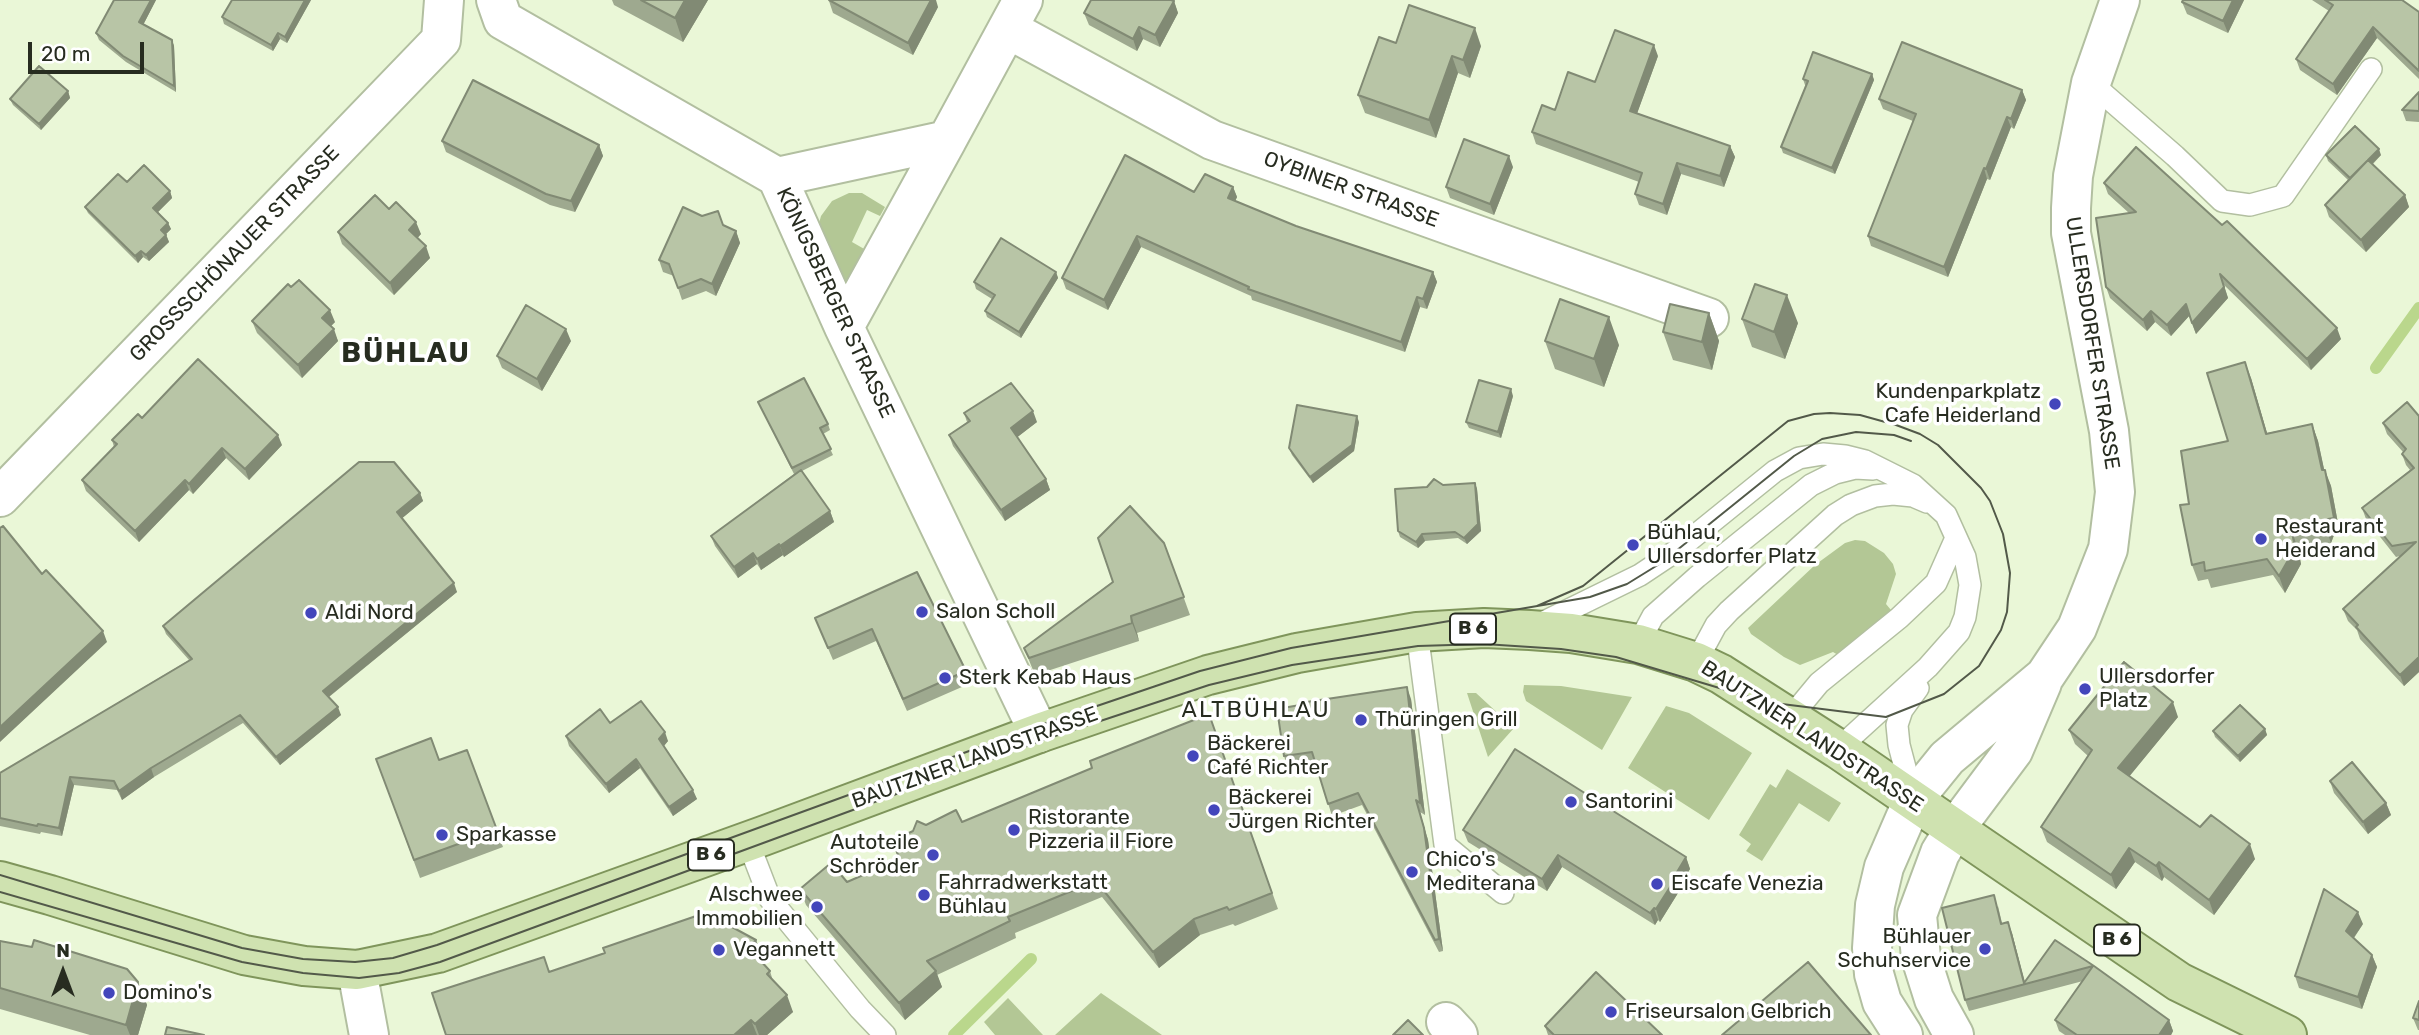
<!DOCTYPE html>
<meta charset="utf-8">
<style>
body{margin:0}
#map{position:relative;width:2419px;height:1035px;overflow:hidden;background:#eaf7d7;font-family:Rubik,sans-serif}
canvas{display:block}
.north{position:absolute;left:28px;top:937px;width:70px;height:70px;-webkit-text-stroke:5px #fff;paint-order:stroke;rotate:0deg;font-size:19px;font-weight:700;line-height:28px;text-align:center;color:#272c20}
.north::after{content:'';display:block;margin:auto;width:24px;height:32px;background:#272c20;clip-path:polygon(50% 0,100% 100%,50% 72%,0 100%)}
.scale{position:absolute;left:28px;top:42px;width:116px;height:32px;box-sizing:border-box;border:4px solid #272c20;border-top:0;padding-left:9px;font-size:21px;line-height:24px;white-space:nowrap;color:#272c20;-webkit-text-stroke:5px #fff;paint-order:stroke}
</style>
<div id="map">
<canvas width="2419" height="1035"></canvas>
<div class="north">N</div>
<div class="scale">20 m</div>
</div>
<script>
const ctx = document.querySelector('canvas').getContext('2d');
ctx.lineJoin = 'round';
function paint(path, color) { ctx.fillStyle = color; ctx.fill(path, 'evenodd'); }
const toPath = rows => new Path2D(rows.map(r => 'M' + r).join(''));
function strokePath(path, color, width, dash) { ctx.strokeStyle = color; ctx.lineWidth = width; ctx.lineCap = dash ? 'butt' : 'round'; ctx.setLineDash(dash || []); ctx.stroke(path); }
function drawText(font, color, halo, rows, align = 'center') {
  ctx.font = font + ' Rubik,sans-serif'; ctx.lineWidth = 7; ctx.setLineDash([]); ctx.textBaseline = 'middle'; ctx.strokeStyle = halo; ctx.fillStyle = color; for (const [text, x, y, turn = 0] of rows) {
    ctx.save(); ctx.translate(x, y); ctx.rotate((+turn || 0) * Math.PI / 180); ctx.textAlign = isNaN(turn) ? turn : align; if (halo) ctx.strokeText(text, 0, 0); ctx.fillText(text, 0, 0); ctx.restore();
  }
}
const green = toPath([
 [849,193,862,193,885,207,880,216,867,210,852,242,866,250,848,281,843,280,818,227,821,216,832,201],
 [1855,540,1865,541,1884,553,1893,564,1896,574,1886,604,1891,610,1866,635,1838,655,1833,652,1800,665,1784,657,1751,634,1748,628,1815,565,1845,543],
 [1524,685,1561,686,1632,697,1602,750,1526,701,1523,692],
 [1467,693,1476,693,1514,728,1488,757],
 [1666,706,1689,713,1752,753,1709,820,1628,768],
 [1787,769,1841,803,1829,822,1799,803,1762,861,1746,851,1751,844,1739,835,1770,784,1776,788],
 [1101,993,1162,1035,1055,1035],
 [1008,998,1043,1035,995,1035,984,1022]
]);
const stream = toPath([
 [2376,368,2419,308],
 [954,1035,1031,959]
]);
const service = toPath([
 [2091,83,2175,156,2222,201,2250,205,2283,196,2371,69],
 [1538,625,1640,575,1676,551,1775,471,1799,458,1823,454,1845,456,1865,461,1913,485,1946,515,1965,557,1970,585,1965,617,1959,632,1928,667,1838,749],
 [1417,632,1445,845,1503,893],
 [1638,644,1653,616,1697,577,1811,485,1835,473,1855,468,1873,469],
 [1696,662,1716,625,1729,611,1835,515,1851,505,1875,496,1893,494,1913,496,1927,502],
 [1790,718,1819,683,1899,618,1936,583,1956,538],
 [1913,798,1899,745,1897,725,1902,710,1918,688],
 [748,842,770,899,860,1009,885,1035]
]);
const minor = toPath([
 [496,0,503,20,777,177,844,327,1039,733],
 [1008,29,1212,140,1709,318],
 [947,140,1023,0],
 [777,177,947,140,844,327],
 [0,497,441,40,444,0],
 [357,970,369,1035],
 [1446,1022,1458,1035]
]);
const tertiary = toPath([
 [1954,830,1940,853,1917,915,1921,958,1934,999,1954,1035],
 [1903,1035,1882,1002,1874,974,1872,948,1875,905,1884,867,1913,800]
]);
const secondary = toPath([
 [1913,800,1947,758,2045,676,2077,628,2108,549,2115,492,2109,431,2071,233,2071,208,2073,176,2091,83,2120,0],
 [1954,830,2013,751,2042,683]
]);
const primary = toPath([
 [0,881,50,895,244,955,304,966,357,970,438,953,763,836,1039,733,1208,675,1297,653,1417,632,1484,628,1530,630,1571,633,1638,644,1696,662,1721,674,1838,749,2179,982,2287,1035]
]);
const tram = toPath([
 [0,875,242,948,303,959,355,962,393,958,437,945,1035,727,1200,671,1291,648,1590,597,1627,584,1661,563,1794,456,1822,439,1856,432,1894,435,1911,441],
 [0,892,242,962,303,973,359,978,399,973,440,962,1043,740,1209,685,1292,665,1418,646,1484,644,1561,649,1616,657,1766,702,1886,717,1944,694,1979,666,2001,630,2007,612,2010,573,2003,534,1990,501,1981,488,1938,445,1920,434,1896,425,1860,415,1830,413,1814,414,1788,421,1583,586,1537,606]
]);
const wall = toPath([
 [114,0,156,0,143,25,172,40,174,46,176,92,126,62,99,40,96,33],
 [311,0,287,43,280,39,273,51,224,24,222,17],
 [612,0,708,0,683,42,614,5],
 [2183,0,2244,0,2228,33,2187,14,2182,2],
 [2312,0,2402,0,2419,12,2419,79,2377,38,2337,95,2300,70,2296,59,2329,11],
 [829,1,938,7,913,55,833,13],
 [1174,1,1178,13,1160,47,1143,39,1137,51,1089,25,1084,13],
 [1396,43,1481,46,1470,78,1458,73,1436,138,1365,113,1358,95],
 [1658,56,1637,113,1730,146,1735,157,1724,187,1681,174,1667,215,1639,205,1635,194,1639,182,1536,144,1532,132,1555,110,1595,82],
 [1872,74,1874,80,1835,174,1783,153,1781,147,1806,85,1805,85,1803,79],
 [2022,90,2026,100,2014,129,2011,127,1990,180,1987,179,1948,277,1871,246,1868,236,1913,121,1883,109,1879,99],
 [68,91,70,98,41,130,13,105,10,99],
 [2419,92,2419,122,2406,121,2402,110],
 [442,141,599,145,603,156,575,212,550,205,446,152],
 [2326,155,2381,155,2373,164,2405,195,2409,207,2366,252,2329,217,2325,205,2348,180,2328,161],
 [1513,167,1494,215,1450,198,1446,187],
 [127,182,170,191,172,198,158,212,168,223,171,229,166,234,169,242,149,261,143,257,138,263,88,213,85,207],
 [2104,183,2341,339,2311,370,2224,285,2228,298,2196,334,2189,316,2171,336,2155,322,2147,331,2110,298,2106,287,2129,213,2108,194],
 [1233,187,1237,197,1235,201,1296,226,1433,272,1437,282,1427,309,1420,307,1405,352,1252,300,1251,296,1141,247,1108,310,1066,289,1062,278,1194,192],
 [389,209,421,234,417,238,430,258,394,295,342,244,338,232],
 [724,226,736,231,740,243,716,296,706,291,682,300,674,276,663,272,659,260],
 [1056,272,1058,278,1021,338,987,317,985,311,992,299,976,289,974,282],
 [1709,313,1719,341,1712,370,1673,360,1663,332],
 [1742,319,1798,323,1785,359,1752,347],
 [252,321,335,322,331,326,338,341,302,378,257,333],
 [571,341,542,391,502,368,497,356],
 [1545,341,1619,345,1604,387,1555,369],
 [2251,378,2267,433,2312,424,2318,441,2324,470,2331,486,2340,534,2334,535,2331,543,2298,549,2301,564,2285,593,2273,575,2211,588,2208,579,2198,581,2192,565,2189,504,2228,441],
 [1513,396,1501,438,1469,428,1466,422],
 [758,402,828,424,830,430,823,434,833,455,802,471,830,511,834,522,784,557,783,555,761,570,757,564,738,578,715,546,711,536,794,474],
 [964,413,1037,422,1017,437,1046,479,1050,490,1005,521,953,446,949,435,967,422],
 [2419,416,2419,672,2404,686,2360,639,2357,630,2348,621,2343,609,2400,556,2396,557,2366,519,2362,508,2410,470,2406,465,2402,454,2403,452,2387,434,2383,423],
 [142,418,282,445,249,480,226,458,193,494,189,490,139,542,86,491,82,480,114,447,112,440],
 [1359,422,1354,451,1313,483,1292,455,1289,448],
 [1475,483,1477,489,1481,531,1467,544,1458,538,1425,541,1418,548,1400,537,1398,531,1443,485],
 [420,493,423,501,402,518,457,592,329,697,341,715,280,765,243,723,154,777,122,800,117,790,74,785,62,836,41,832,40,834,0,826,0,773,189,660,166,634,163,626],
 [1164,543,1190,615,1137,633,1139,641,1035,675,1024,648],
 [917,572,966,671,971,683,907,711,876,641,833,660,815,618],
 [1411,699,1425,815,1420,812,1428,840,1443,951,1439,952,1362,805,1332,816,1316,764,1288,768,1284,756],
 [1209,714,1278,909,1235,926,1233,924,1200,935,1159,968,1102,897,1015,933,1016,938,937,975,942,987,905,1020,806,905,800,889,847,882,899,860,892,841,926,825,962,822,1092,768],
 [2178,717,2129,776,2200,827,2255,859,2214,915,2164,877,2162,881,2135,862,2116,889,2047,842,2041,827,2088,756,2075,744,2069,730],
 [610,723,668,741,664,746,697,799,673,816,640,768,609,793,569,746,566,736],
 [2265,729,2267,735,2240,762,2215,737,2213,731],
 [467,750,503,847,420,878,376,759,439,760],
 [2330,781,2386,803,2391,815,2368,834,2334,793],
 [1463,830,1686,857,1690,869,1682,882,1683,885,1660,922,1658,920,1655,925,1562,867,1547,891,1468,842],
 [1998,906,2002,923,2012,933,2025,982,2055,940,2169,1020,2173,1031,2171,1035,2065,1035,2059,1031,2055,1020,2083,981,1969,1011,1965,1000],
 [2363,924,2354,938,2372,955,2377,967,2362,1009,2299,988,2295,976],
 [756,940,762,956,759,960,770,971,773,981,793,1012,767,1035,446,1035,549,972],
 [0,941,138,982,147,1005,138,1035,90,1035,0,1009],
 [2419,1001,2419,1030,2418,1030,2413,1018],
 [1545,1026,1662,1035,1548,1035]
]);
const shadedWall = toPath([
 [151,0,156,0,141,29,139,22],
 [305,0,311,0,287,43,285,37],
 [685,0,708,0,683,42,675,18],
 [931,0,936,0,938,7,913,55,908,43],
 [2233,0,2244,0,2228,33,2223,21],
 [1174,1,1178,13,1160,47,1155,35],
 [1139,27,1143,39,1137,51,1133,39],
 [2373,27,2377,38,2337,95,2333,84],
 [1475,28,1481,46,1470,78,1463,60],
 [278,33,280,39,273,51,271,45],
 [172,40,174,46,176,92,174,86],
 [1654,45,1658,56,1634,122,1630,111],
 [1452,56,1458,73,1436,138,1429,120],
 [1872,74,1874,80,1835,174,1832,168],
 [2022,90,2026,100,2014,129,2011,119],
 [68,91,70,98,41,130,39,124],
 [2007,117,2011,127,1990,180,1986,169],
 [599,145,603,156,575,212,571,201],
 [1730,146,1735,157,1724,187,1720,176],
 [2379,149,2381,155,2352,184,2350,178],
 [1509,156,1513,167,1494,215,1490,204],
 [1677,163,1681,174,1667,215,1663,204],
 [1984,168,1987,179,1948,277,1944,267],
 [1233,187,1237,197,1232,208,1228,198],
 [170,191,172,198,156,214,153,208],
 [2405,195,2409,207,2366,252,2361,240],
 [416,222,421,234,414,242,409,230],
 [168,223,171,229,164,236,161,230],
 [736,231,740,243,716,296,712,284],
 [166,235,169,242,149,261,146,255],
 [1137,236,1141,247,1108,310,1104,300],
 [426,246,430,258,394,295,390,283],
 [141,251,143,257,138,263,135,256],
 [1056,272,1058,278,1021,338,1019,332],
 [1433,272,1437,282,1427,309,1423,299],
 [2220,274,2228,298,2196,334,2192,323],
 [1787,295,1798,323,1785,359,1774,332],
 [1417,297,1420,307,1405,352,1401,342],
 [2186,304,2190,315,2171,336,2167,325],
 [330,310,335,322,327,330,322,318],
 [2151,311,2155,322,2147,331,2143,320],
 [1709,313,1719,341,1712,370,1702,342],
 [1609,317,1619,345,1604,387,1594,359],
 [2337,328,2341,339,2311,370,2307,359],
 [334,329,338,341,302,378,298,365],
 [566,329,571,341,542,391,537,379],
 [2245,362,2251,378,2272,450,2266,434],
 [1511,389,1513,396,1501,438,1498,432],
 [1033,411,1037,422,1015,439,1011,428],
 [1357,416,1359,422,1354,451,1313,483,1310,477],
 [2312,424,2318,441,2328,487,2322,470],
 [278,435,282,445,249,480,245,469],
 [222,448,226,458,193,494,189,484],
 [2325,470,2331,486,2340,534,2334,518],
 [1046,479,1050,490,1005,521,1001,510],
 [185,480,189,490,139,542,135,531],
 [1475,483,1477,489,1481,531,1467,544,1464,538],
 [420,493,423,501,400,520,397,512],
 [830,511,834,522,784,557,780,546],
 [2328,519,2334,535,2331,543,2325,526],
 [2292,532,2298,549,2301,564,2285,593,2279,576],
 [1422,534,1425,541,1418,548,1416,542],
 [779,544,783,555,761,570,757,559],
 [753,553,757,564,738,578,734,567],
 [454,583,457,592,326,699,323,691],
 [1131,616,1137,633,1139,641,1132,623],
 [103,631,107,642,0,742,0,727],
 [2419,657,2419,672,2404,686,2400,675],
 [1407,687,1411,699,1425,815,1420,803],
 [2173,702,2178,717,2124,783,2118,768],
 [338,707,341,715,280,765,276,757],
 [2265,729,2267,735,2240,762,2238,756],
 [665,732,668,741,662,748,659,739],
 [636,759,640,768,609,793,606,784],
 [151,768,154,777,122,800,119,791],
 [70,777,74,785,62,836,59,828],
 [693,790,697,799,673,816,669,807],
 [1416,800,1428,840,1443,951,1439,939],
 [2386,803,2391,815,2368,834,2363,822],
 [2250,844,2255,859,2214,915,2209,900],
 [2129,848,2135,862,2116,889,2111,875],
 [1558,855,1562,867,1547,891,1542,879],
 [1686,857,1690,869,1682,882,1683,885,1660,922,1656,909],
 [2159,862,2164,877,2162,881,2156,866],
 [1654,908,1658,920,1655,925,1650,913],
 [2358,912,2363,924,2350,943,2346,931],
 [1194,919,1200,935,1159,968,1153,952],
 [2008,922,2012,933,2025,984,2024,984],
 [756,940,762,956,754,964,748,947],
 [2372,955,2377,967,2362,1009,2358,997],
 [936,971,942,987,905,1020,899,1003],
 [138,982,147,1005,138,1035,130,1035,126,1025],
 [787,995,793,1012,767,1035,759,1035,755,1024],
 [751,1020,757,1035,734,1035],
 [2169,1020,2173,1031,2171,1035,2159,1035]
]);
const building = toPath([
 [114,0,151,0,139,22,172,40,174,86,123,56,96,33,114,0],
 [232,0,305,0,285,37,278,33,271,45,222,17,232,0],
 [641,0,685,0,675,18,641,0],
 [829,0,931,0,908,43,829,0],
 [1091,0,1171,0,1174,1,1155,35,1139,27,1133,39,1084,13,1091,0],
 [2183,0,2233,0,2223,21,2182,2,2183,0],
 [2325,0,2402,0,2419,12,2419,71,2373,27,2333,84,2296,59,2333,5,2325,0],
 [1409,5,1475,28,1463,60,1452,56,1429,120,1358,95,1379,37,1396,43,1409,5],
 [1615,30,1654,45,1630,111,1730,146,1720,176,1677,163,1663,204,1635,194,1642,173,1532,132,1542,105,1555,110,1568,72,1595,82,1615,30],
 [1902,42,2022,90,2011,119,2007,117,1986,169,1984,168,1944,267,1868,236,1916,114,1879,99,1902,42],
 [1813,52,1872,74,1832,168,1781,147,1808,81,1803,79,1813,52],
 [39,66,68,91,39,124,10,99,39,66],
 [473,80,599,145,571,201,546,194,442,141,473,80],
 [2419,92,2419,111,2402,110,2419,92],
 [2355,126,2379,149,2350,178,2326,155,2355,126],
 [1464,139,1509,156,1490,204,1446,187,1464,139],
 [2136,147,2222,225,2227,221,2337,328,2307,359,2220,274,2224,287,2192,323,2186,304,2167,325,2151,311,2143,320,2106,287,2096,218,2136,212,2104,183,2136,147],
 [1125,155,1194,192,1205,174,1233,187,1228,198,1296,226,1433,272,1423,299,1417,297,1401,342,1248,289,1249,287,1137,236,1104,300,1062,278,1125,155],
 [2368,160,2405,195,2361,240,2325,205,2368,160],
 [144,165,170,191,153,208,168,223,161,230,166,235,146,255,141,251,135,256,85,207,118,174,127,182,144,165],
 [375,195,389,209,396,202,416,222,409,230,426,246,390,283,338,232,375,195],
 [683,207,702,216,718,211,723,225,736,231,712,284,701,279,678,288,669,264,659,260,683,207],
 [1001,238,1056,272,1019,332,985,311,995,295,974,282,1001,238],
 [299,280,330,310,322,318,334,329,298,365,252,321,288,284,291,287,299,280],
 [1755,284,1787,295,1774,332,1742,319,1755,284],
 [1560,299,1609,317,1594,359,1545,341,1560,299],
 [1670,304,1709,313,1702,342,1663,332,1670,304],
 [526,305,566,329,537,379,497,356,526,305],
 [198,359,278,435,245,469,222,448,189,484,185,480,135,531,82,480,117,444,112,440,138,414,142,418,198,359],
 [2245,362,2266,434,2312,424,2322,470,2325,470,2334,518,2328,519,2325,526,2292,532,2295,548,2279,576,2267,559,2205,571,2204,562,2192,565,2180,505,2189,504,2181,451,2228,441,2207,373,2245,362],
 [804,378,828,424,820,428,831,449,792,468,758,402,804,378],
 [1479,380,1511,389,1498,432,1466,422,1479,380],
 [1011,383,1033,411,1011,428,1046,479,1001,510,949,435,970,421,964,413,1011,383],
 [2407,402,2419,416,2419,657,2400,675,2356,627,2358,625,2343,609,2416,542,2392,546,2362,508,2414,468,2402,454,2406,449,2383,423,2407,402],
 [1297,405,1357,416,1352,445,1310,477,1289,448,1297,405],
 [359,462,394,462,420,493,397,512,454,583,323,691,338,707,276,757,240,715,151,768,119,791,114,781,70,777,59,828,38,824,37,826,0,818,0,773,192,659,163,626,359,462],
 [801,470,830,511,780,546,779,544,757,559,753,553,734,567,711,536,801,470],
 [1434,479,1443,485,1475,483,1478,524,1464,538,1455,532,1422,534,1416,542,1398,531,1395,489,1427,487,1434,479],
 [1130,506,1164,543,1184,597,1131,616,1132,623,1029,658,1024,648,1113,582,1098,538,1130,506],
 [3,526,42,574,46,570,103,631,0,727,0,528,3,526],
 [917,572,966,671,903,699,872,629,828,648,815,618,917,572],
 [2124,662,2173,702,2118,768,2200,827,2211,815,2250,844,2209,900,2159,862,2156,866,2129,848,2111,875,2041,827,2092,750,2069,730,2124,662],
 [1407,687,1420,803,1416,800,1424,828,1439,939,1435,940,1358,793,1328,804,1312,752,1284,756,1277,709,1300,705,1300,703,1407,687],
 [641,701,665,732,659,739,693,790,669,807,636,759,606,784,566,736,600,709,610,723,641,701],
 [2240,705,2265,729,2238,756,2213,731,2240,705],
 [1209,714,1272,893,1229,910,1227,907,1194,919,1153,952,1096,881,1008,917,1010,921,927,961,936,971,899,1003,800,889,831,863,847,882,900,859,892,841,913,831,917,821,926,825,956,810,962,822,1092,768,1090,761,1209,714],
 [431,738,439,760,467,750,497,830,414,860,376,759,431,738],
 [1515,749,1686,857,1677,872,1679,873,1656,909,1654,908,1650,913,1558,855,1542,879,1463,830,1515,749],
 [2352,762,2386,803,2363,822,2330,781,2352,762],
 [2324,889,2358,912,2346,931,2372,955,2358,997,2295,976,2324,889],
 [1994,895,2001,924,2008,922,2024,983,2055,940,2094,966,2169,1020,2159,1035,2077,1035,2055,1020,2093,966,1965,1000,1942,908,1994,895],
 [699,915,719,920,756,940,748,947,770,971,767,974,787,995,755,1024,751,1020,734,1035,446,1035,432,993,544,957,549,972,605,953,603,948,699,915],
 [34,940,127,969,138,982,126,1025,0,988,0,941,32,947,34,940],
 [1808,962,1871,1035,1722,1035,1808,962],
 [1596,972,1662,1035,1554,1035,1545,1026,1596,972],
 [2419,1001,2419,1020,2413,1018,2419,1001],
 [1408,1020,1423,1035,1393,1035,1408,1020],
 [167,1027,204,1035,165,1035,167,1027]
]);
const markers = [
 [2055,404,7,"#4346bb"],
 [2261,539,7,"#4346bb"],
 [1633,545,7,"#4346bb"],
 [922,612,7,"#4346bb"],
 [311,613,7,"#4346bb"],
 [945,678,7,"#4346bb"],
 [2085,689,7,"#4346bb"],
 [1361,720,7,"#4346bb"],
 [1193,756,7,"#4346bb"],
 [1571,802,7,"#4346bb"],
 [1214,810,7,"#4346bb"],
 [1014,830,7,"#4346bb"],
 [442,835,7,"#4346bb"],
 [933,855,7,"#4346bb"],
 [1412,872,7,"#4346bb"],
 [1657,884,7,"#4346bb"],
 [924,895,7,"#4346bb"],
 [817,907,7,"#4346bb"],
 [1985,949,7,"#4346bb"],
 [719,950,7,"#4346bb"],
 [109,993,7,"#4346bb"],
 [1611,1012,7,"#4346bb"]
];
const shields = [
 [1473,629,46],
 [711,855,46],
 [2117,940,46]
];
const shieldNames = [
 ["B 6",1473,629],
 ["B 6",711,855],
 ["B 6",2117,940]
];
const streetNames = [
 ["OYBINER STRASSE",1351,190,20],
 ["GROSSSCHÖNAUER STRASSE",235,254,-46],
 ["KÖNIGSBERGER STRASSE",835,303,65],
 ["ULLERSDORFER STRASSE",2092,343,81],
 ["BAUTZNER LANDSTRASSE",1812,737,33],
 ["BAUTZNER LANDSTRASSE",975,758,-20]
];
const poiNames = [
 ["Kundenparkplatz",2041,392,"right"],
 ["Cafe Heiderland",2041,416,"right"],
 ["Restaurant",2275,527],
 ["Heiderand",2275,551],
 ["Bühlau,",1647,533],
 ["Ullersdorfer Platz",1647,557],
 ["Salon Scholl",936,612],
 ["Aldi Nord",325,613],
 ["Ullersdorfer",2099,677],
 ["Platz",2099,701],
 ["Sterk Kebab Haus",959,678],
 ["Thüringen Grill",1375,720],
 ["Bäckerei",1207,744],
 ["Café Richter",1207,768],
 ["Bäckerei",1228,798],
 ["Jürgen Richter",1228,822],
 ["Santorini",1585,802],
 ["Ristorante",1028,818],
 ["Pizzeria il Fiore",1028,842],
 ["Sparkasse",456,835],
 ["Autoteile",919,843,"right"],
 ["Schröder",919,867,"right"],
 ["Chico's",1426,860],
 ["Mediterana",1426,884],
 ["Fahrradwerkstatt",938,883],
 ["Bühlau",938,907],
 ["Eiscafe Venezia",1671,884],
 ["Alschwee",803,895,"right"],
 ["Immobilien",803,919,"right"],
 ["Bühlauer",1971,937,"right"],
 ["Schuhservice",1971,961,"right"],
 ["Vegannett",733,950],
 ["Domino's",123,993],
 ["Friseursalon Gelbrich",1625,1012]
];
const neighbourhoodNames = [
 ["ALTBÜHLAU",1256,710]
];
const districtNames = [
 ["BÜHLAU",406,354]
];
paint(green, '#b3c795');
strokePath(stream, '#bad78c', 12);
strokePath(service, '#b2bfa0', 24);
strokePath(minor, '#b2bfa0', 42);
strokePath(tertiary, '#b2bfa0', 42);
strokePath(secondary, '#b2bfa0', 42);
strokePath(primary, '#7f955b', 42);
strokePath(service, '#fff', 21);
strokePath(minor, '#fff', 38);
strokePath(tertiary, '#fff', 38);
strokePath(secondary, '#fff', 38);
strokePath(primary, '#cfe2b0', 38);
strokePath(tram, '#525949', 2);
paint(wall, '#9ea98f');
paint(shadedWall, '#818a74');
paint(building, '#b8c5a6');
strokePath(building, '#818a74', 2);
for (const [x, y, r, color] of markers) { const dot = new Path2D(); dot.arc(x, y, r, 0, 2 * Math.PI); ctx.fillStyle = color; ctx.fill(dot); strokePath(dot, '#fff', 2.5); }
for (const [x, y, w] of shields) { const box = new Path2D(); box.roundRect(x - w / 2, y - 15.5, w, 31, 5); ctx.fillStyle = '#fff'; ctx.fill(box); strokePath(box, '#272c20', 2); }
drawText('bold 19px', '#272c20', null, shieldNames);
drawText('21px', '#272c20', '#fff', streetNames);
drawText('21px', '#272c20', '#fff', poiNames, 'left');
ctx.letterSpacing = '2px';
drawText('23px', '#272c20', '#fff', neighbourhoodNames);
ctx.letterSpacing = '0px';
ctx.letterSpacing = '2px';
drawText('bold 28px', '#272c20', '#fff', districtNames);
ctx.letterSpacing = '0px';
</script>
